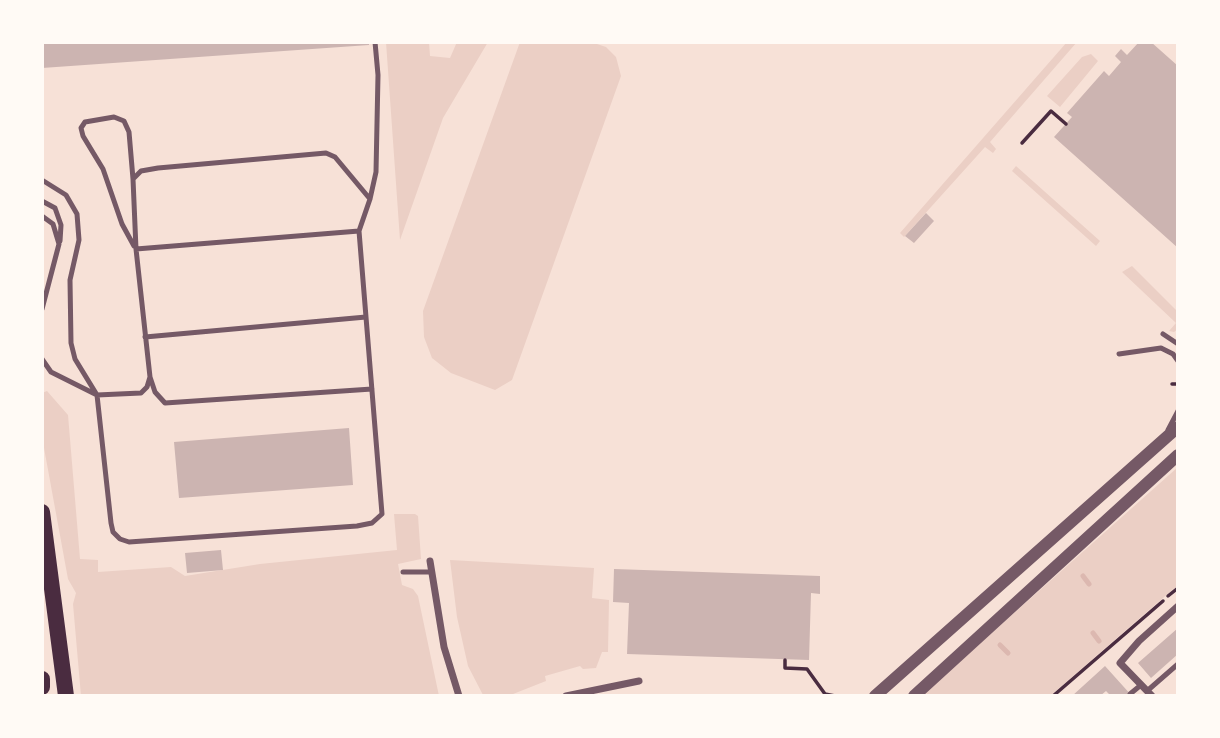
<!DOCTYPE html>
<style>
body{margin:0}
#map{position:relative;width:1220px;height:738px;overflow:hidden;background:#f7e1d7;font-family:Arial,sans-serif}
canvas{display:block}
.frame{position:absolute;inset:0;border:44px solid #fffaf5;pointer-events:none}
</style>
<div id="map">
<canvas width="1220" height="738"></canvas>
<div class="frame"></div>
</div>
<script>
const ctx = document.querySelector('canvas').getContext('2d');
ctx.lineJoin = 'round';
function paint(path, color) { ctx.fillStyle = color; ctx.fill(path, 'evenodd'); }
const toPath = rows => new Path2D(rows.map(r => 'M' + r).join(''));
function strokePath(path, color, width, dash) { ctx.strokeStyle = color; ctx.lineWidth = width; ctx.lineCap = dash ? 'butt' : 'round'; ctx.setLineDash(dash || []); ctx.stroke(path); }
const green = toPath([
 [386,42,429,42,430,56,450,58,457,42,488,42,443,118,400,240],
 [520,42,591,42,606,47,616,57,621,76,512,380,495,390,451,373,432,358,424,337,423,311],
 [1067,42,1077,42,990,142,996,149,993,153,985,147,904,237,900,233],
 [1091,54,1098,61,1060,107,1047,96,1082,57],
 [1016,166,1100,241,1096,246,1012,171],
 [1132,266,1178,312,1178,329,1174,332,1169,331,1176,323,1122,272],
 [47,391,68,415,80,559,98,560,98,572,171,567,185,576,260,564,397,550,394,514,415,514,418,516,421,559,398,564,402,585,413,589,418,596,439,696,81,696,73,604,76,593,68,579,42,437,42,393],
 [1178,467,1178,585,1050,696,921,696],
 [450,560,594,568,592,598,609,600,608,652,602,652,596,668,583,669,580,666,545,676,546,681,508,696,483,695,468,666,457,617]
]);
const stream = toPath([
 [1083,576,1089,584],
 [1093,633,1099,641],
 [1000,645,1008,653]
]);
const building = toPath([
 [42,42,369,42,369,45,42,68],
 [1139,42,1151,42,1178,66,1178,248,1054,137,1072,117,1067,113,1104,71,1109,76,1121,62,1115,56,1121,49,1127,55],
 [926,213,934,221,914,243,905,236],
 [349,428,353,485,179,498,174,442],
 [221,550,223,570,187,573,185,553],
 [614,569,820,576,820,594,811,593,809,660,627,654,629,603,613,602],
 [1178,628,1178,654,1151,678,1138,663],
 [1105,666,1132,696,1111,696,1106,691,1100,696,1072,696]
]);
const path = toPath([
 [1022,143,1051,111,1066,124],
 [1172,384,1178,384],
 [1168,596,1178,588],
 [785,660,785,668,807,669,825,694,835,696],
 [1053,696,1163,601]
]);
const service = toPath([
 [133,179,129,132,124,121,114,117,85,122,81,128,83,136,103,169,122,224,134,246],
 [42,180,66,195,77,214,79,240,70,280,71,343,75,359,97,395,51,372,42,359],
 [370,199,335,157,326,153,158,168,141,171,133,179,136,249,150,377,147,387,141,393,97,395,111,523,113,532,120,539,129,542,357,526,372,523,382,514,359,231,370,199,376,172,378,75,375,42],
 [42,201,55,208,61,225,60,241],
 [42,216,53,224,59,244,42,309],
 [136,249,359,231],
 [1163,334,1178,344],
 [145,337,366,317],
 [1119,354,1161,348,1173,354,1178,361],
 [150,377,155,392,165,403,372,389],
 [1168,430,1178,411],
 [403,572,431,572],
 [1147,691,1178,664],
 [1130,694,1141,685]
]);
const minor = toPath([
 [430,561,444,647,459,696],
 [566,696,639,681],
 [1152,696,1120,663,1139,641,1178,606]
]);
const tertiary = toPath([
 [875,696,1178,427],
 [914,696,1178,455]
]);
const primary = toPath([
 [42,512,66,696],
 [42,679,42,687]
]);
paint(green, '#ebcfc5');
strokePath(stream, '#dcb8b0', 5);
paint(building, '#ccb4b1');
strokePath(path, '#4a2c40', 3.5);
strokePath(service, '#755966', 5);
strokePath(minor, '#755966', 7);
strokePath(tertiary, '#755966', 12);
strokePath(primary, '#4a2c40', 16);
</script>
